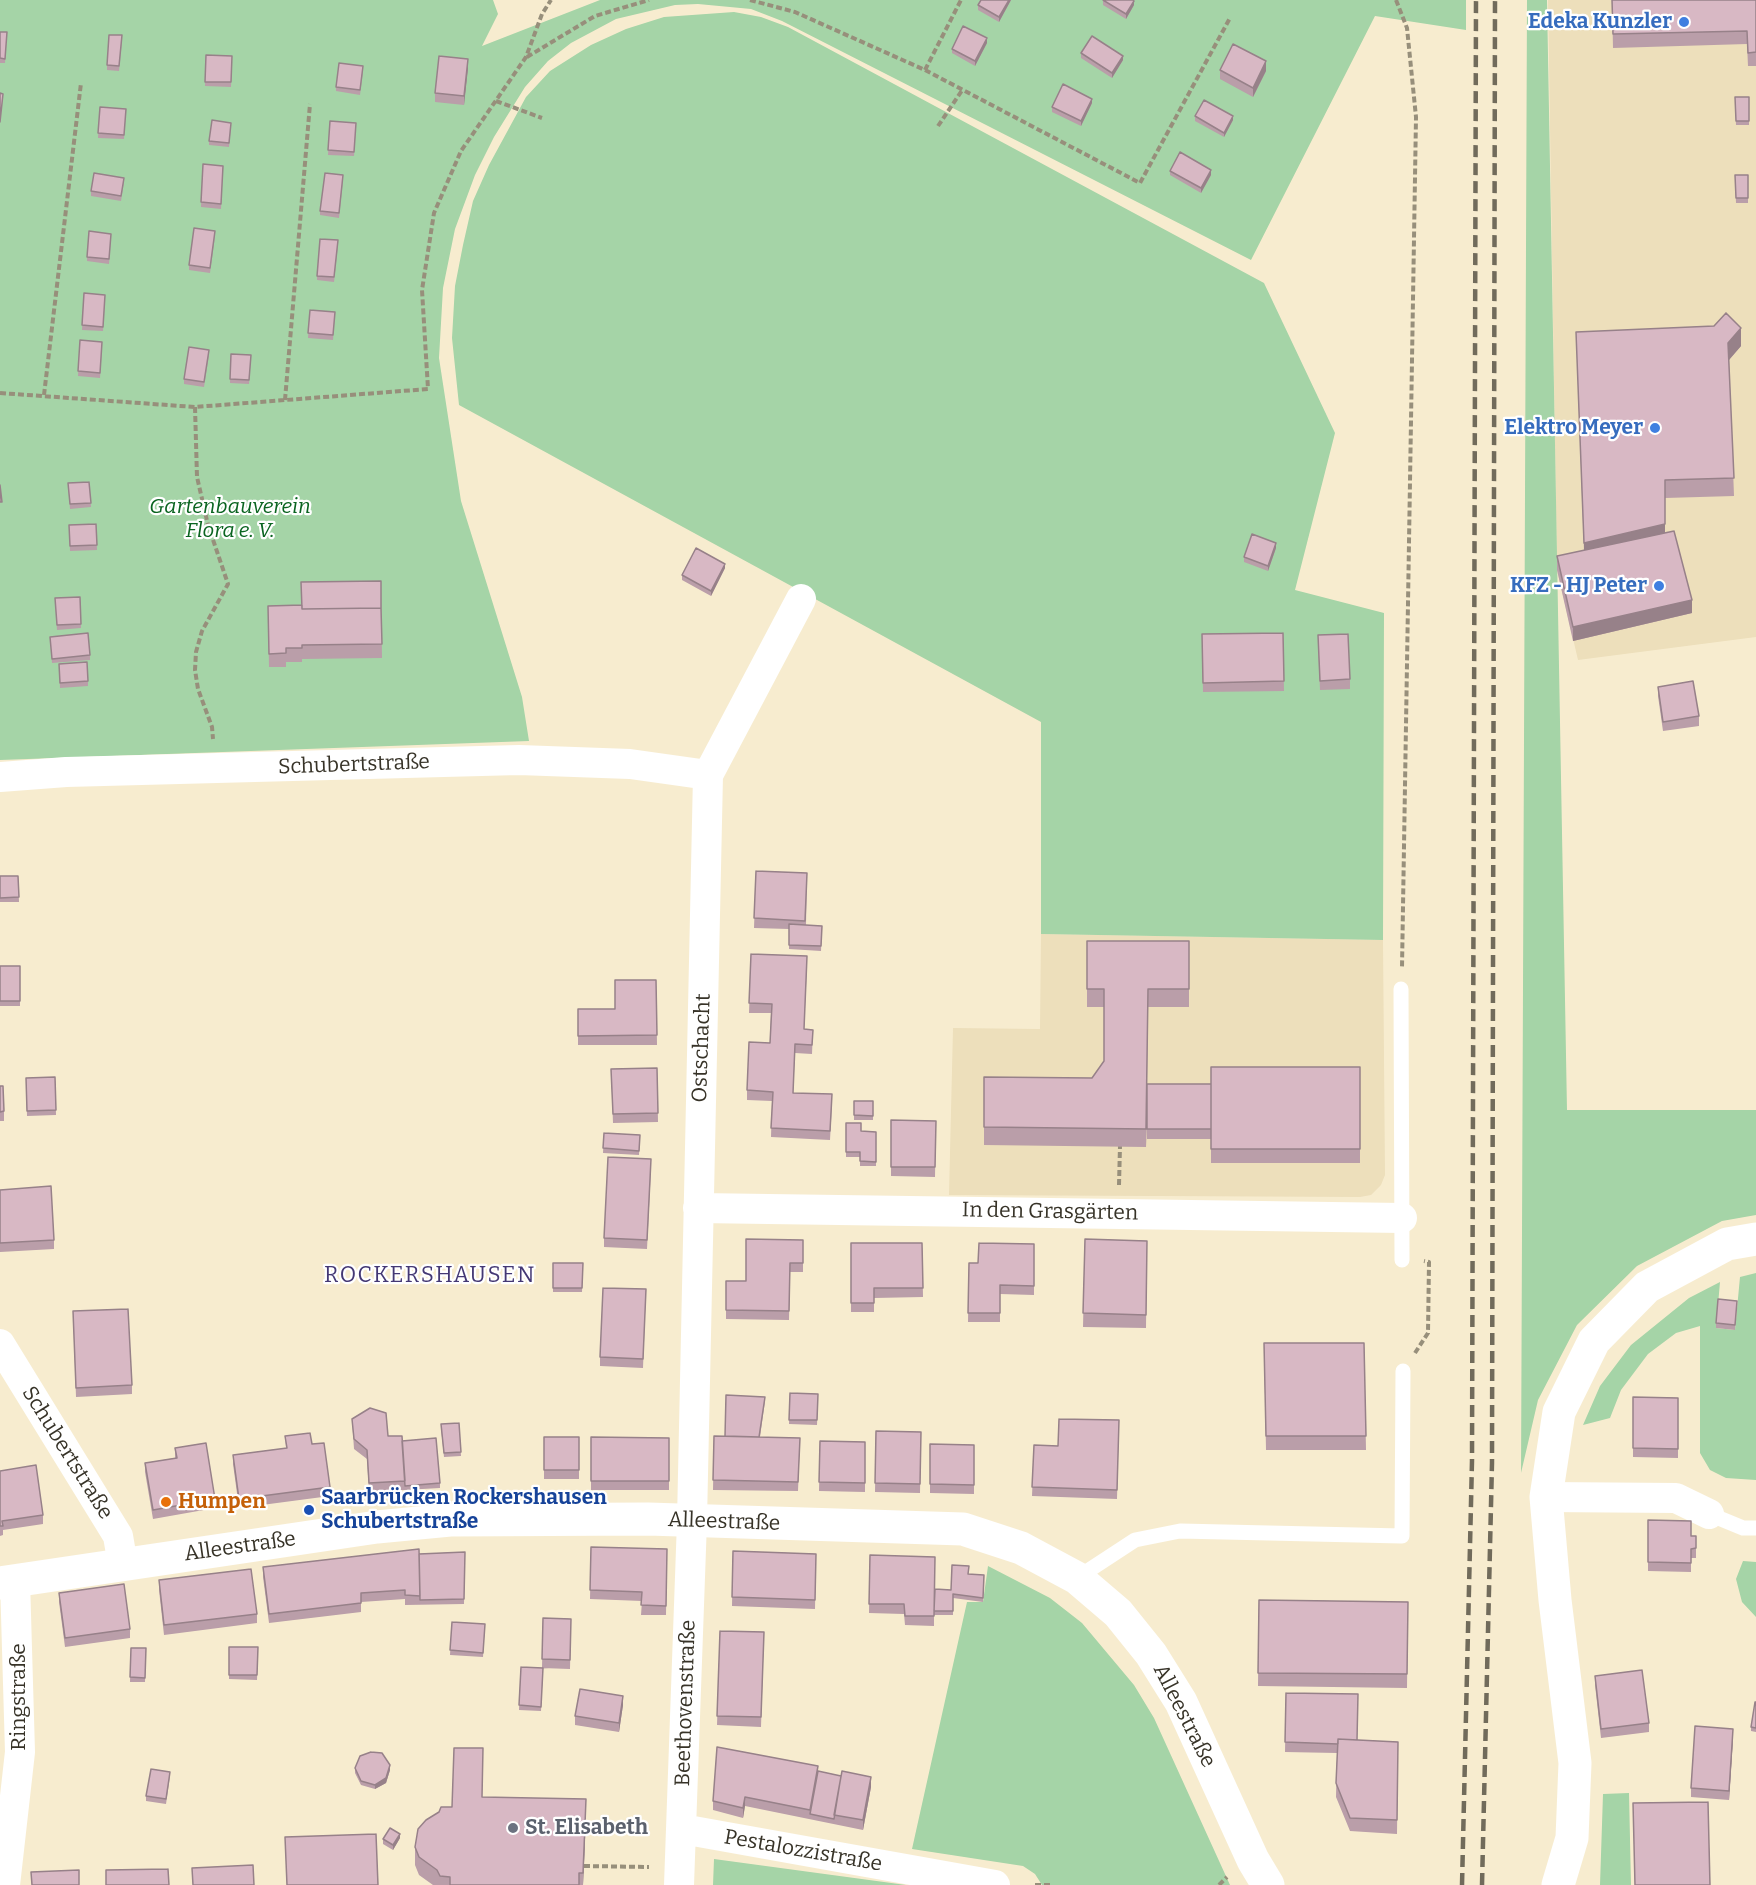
<!DOCTYPE html>
<meta charset="utf-8">
<style>
body{margin:0}
canvas{display:block;background:#f7eccf}
</style>
<canvas width="1756" height="1885"></canvas>
<script>
const ctx = document.querySelector('canvas').getContext('2d');
ctx.lineJoin = 'round';
function paint(path, color) { ctx.fillStyle = color; ctx.fill(path, 'evenodd'); }
const toPath = rows => new Path2D(rows.map(r => 'M' + r).join(''));
function strokePath(path, color, width, dash) { ctx.strokeStyle = color; ctx.lineWidth = width; ctx.lineCap = dash ? 'butt' : 'round'; ctx.setLineDash(dash || []); ctx.stroke(path); }
function drawText(font, color, halo, rows, align = 'center') {
  ctx.font = font + ' Bitter,serif'; ctx.lineWidth = 4.5; ctx.setLineDash([]); ctx.textBaseline = 'middle'; ctx.strokeStyle = halo; ctx.fillStyle = color; for (const [text, x, y, turn = 0] of rows) {
    ctx.save(); ctx.translate(x, y); ctx.rotate((+turn || 0) * Math.PI / 180); ctx.textAlign = isNaN(turn) ? turn : align; if (halo) ctx.strokeText(text, 0, 0); ctx.fillText(text, 0, 0); ctx.restore();
  }
}
const built = toPath([
 [1548,0,1756,0,1756,637,1578,660,1557,570],
 [1041,934,1383,940,1385,1175,1381,1185,1371,1195,1360,1197,949,1195,953,1028,1040,1029]
]);
const green = toPath([
 [0,0,493,0,498,14,482,46,600,0,1466,0,1466,30,1375,16,1251,260,782,21,751,9,698,4,675,5,616,19,571,43,548,61,525,87,494,137,475,175,455,229,443,288,439,358,461,501,522,697,529,741,0,760],
 [1527,0,1547,0,1567,1110,1756,1110,1756,1215,1722,1221,1637,1266,1577,1325,1538,1400,1521,1473],
 [734,12,761,17,788,27,1264,283,1335,433,1295,590,1384,613,1383,940,1041,934,1041,722,459,405,452,338,455,286,463,245,473,201,489,165,526,97,550,71,591,45,626,29,664,17],
 [1756,1273,1756,1480,1726,1478,1710,1470,1700,1453,1700,1326,1676,1333,1648,1354,1621,1390,1610,1418,1583,1425,1600,1386,1631,1345,1689,1298,1720,1282,1716,1328,1735,1330,1740,1277],
 [1743,1561,1756,1562,1756,1617,1742,1602,1736,1579],
 [988,1566,1050,1598,1082,1623,1134,1685,1154,1718,1230,1885,1042,1885,1035,1874,1023,1866,912,1849,967,1602,983,1602],
 [1629,1793,1631,1885,1600,1885,1603,1794],
 [714,1859,906,1885,713,1885]
]);
const path = toPath([
 [750,0,795,12,925,70,1140,183,1230,18],
 [1396,0,1407,28,1416,117,1402,968],
 [527,57,595,16,649,0],
 [925,70,961,0],
 [496,101,542,118],
 [938,126,963,89],
 [0,393,195,407,428,389,422,290,434,213,461,151,526,57,542,14,551,0],
 [44,395,81,83],
 [285,400,310,104],
 [195,407,197,477,208,525,228,584,202,631,196,652,195,670,198,689,212,727,213,739],
 [1119,1185,1120,1146],
 [1415,1353,1428,1333,1429,1262,1424,1261],
 [584,1866,649,1867],
 [1035,1885,1053,1885],
 [1219,1885,1227,1877]
]);
const lane = toPath([
 [1401,989,1402,1260],
 [1709,1514,1743,1528,1756,1528],
 [1077,1578,1135,1540,1180,1531,1402,1536,1403,1371]
]);
const street = toPath([
 [0,777,66,772,519,760,630,764,708,775],
 [698,1208,1402,1218],
 [0,1344,118,1536,123,1565],
 [1546,1497,1676,1498,1709,1514],
 [682,1829,995,1885],
 [5,1885,20,1752,15,1580],
 [679,1885,692,1521,708,775,801,599]
]);
const secondary = toPath([
 [0,1583,377,1527,450,1520,648,1519,963,1529,1021,1548,1077,1578,1118,1613,1151,1654,1181,1702,1253,1860,1268,1885],
 [1558,1885,1572,1838,1575,1763,1555,1600,1546,1497,1559,1412,1594,1341,1647,1287,1727,1244,1756,1239]
]);
const rail = toPath([
 [1462,1885,1472,1461,1476,0],
 [1482,1885,1492,1463,1495,0]
]);
const wall = toPath([
 [1011,0,999,22,978,10,978,5],
 [1103,0,1134,5,1126,19,1103,5],
 [1612,0,1756,0,1756,66,1748,66,1747,44,1613,48],
 [0,32,7,32,5,63,0,63],
 [122,40,119,71,107,70,107,65],
 [987,43,975,66,952,53,952,49],
 [1081,53,1123,60,1112,78,1081,58],
 [206,55,232,56,231,87,205,86],
 [468,68,464,105,435,102,435,93],
 [1220,70,1266,71,1253,97,1220,79],
 [363,71,360,95,336,91,336,87],
 [1735,97,1749,97,1749,125,1736,125],
 [1092,103,1081,126,1052,112,1052,107],
 [100,107,126,109,124,139,98,138],
 [1195,116,1233,120,1224,137,1195,121],
 [330,121,356,123,354,156,328,155],
 [231,127,229,147,209,145,209,141],
 [203,164,223,166,221,209,201,207],
 [1170,171,1211,175,1201,193,1170,175],
 [1735,175,1748,175,1748,203,1736,203],
 [343,180,339,218,320,215,320,211],
 [124,182,121,201,91,196,91,191],
 [215,236,210,273,189,270,189,265],
 [111,238,109,264,87,261,87,257],
 [338,245,334,282,317,280,317,276],
 [84,293,105,300,103,331,82,330],
 [310,310,335,312,333,340,308,338],
 [1576,332,1741,346,1729,360,1734,496,1665,498,1665,533,1692,613,1573,641,1557,570,1557,556,1584,551],
 [80,340,102,347,100,378,78,376],
 [231,354,251,355,249,384,230,383],
 [209,355,204,387,184,384,184,379],
 [89,482,91,507,70,509,68,483],
 [96,524,97,550,70,551,69,525],
 [1276,548,1268,571,1244,562,1244,557],
 [725,568,711,596,682,580,682,575],
 [381,581,382,658,302,659,302,662,286,662,286,667,269,667,268,606,301,605],
 [80,597,81,628,57,630,55,598],
 [1283,633,1284,691,1203,692,1202,634],
 [50,637,90,655,90,660,52,663],
 [1318,644,1350,679,1350,689,1320,690],
 [59,664,88,681,88,686,60,688],
 [1658,687,1699,716,1699,726,1663,731,1658,696],
 [756,871,807,873,806,925,822,926,821,951,789,949,789,929,754,928],
 [0,876,18,876,19,902,0,902],
 [1087,941,1189,941,1189,1007,1148,1007,1147,1084,1211,1084,1360,1067,1360,1163,1211,1163,1211,1139,1147,1139,1147,1124,1146,1147,984,1145,984,1077,1092,1078,1104,1061,1104,1007,1087,1007],
 [751,954,807,966,804,1029,813,1030,812,1054,795,1053,793,1093,832,1104,830,1140,771,1137,772,1101,747,1100,747,1090,770,1043,771,1013,749,1013],
 [0,966,20,966,20,1006,0,1006],
 [656,980,657,1045,578,1045,578,1009,615,1009],
 [657,1068,658,1122,613,1123,611,1069],
 [55,1077,56,1115,27,1116,26,1078],
 [0,1086,4,1111,4,1121,0,1121],
 [854,1101,873,1101,873,1120,854,1120],
 [891,1120,936,1121,935,1177,891,1176],
 [846,1123,861,1131,876,1132,876,1166,860,1166,860,1157,846,1157],
 [604,1133,640,1135,639,1155,603,1153],
 [651,1168,647,1249,604,1247,604,1238],
 [0,1190,54,1240,54,1249,0,1252],
 [1085,1239,1147,1241,1146,1328,1083,1327],
 [803,1240,803,1272,790,1272,789,1320,726,1319,726,1281,746,1281],
 [851,1243,922,1243,923,1297,874,1298,874,1312,851,1312],
 [1034,1244,1034,1295,1000,1294,1000,1322,968,1322,969,1263,978,1263],
 [553,1263,583,1263,582,1292,553,1292],
 [646,1289,643,1368,600,1366,600,1357],
 [1737,1305,1735,1330,1716,1328,1716,1323],
 [73,1311,132,1385,132,1394,76,1397],
 [1264,1343,1364,1343,1366,1450,1266,1450],
 [790,1393,818,1394,817,1425,789,1424],
 [1633,1397,1678,1398,1678,1458,1633,1457],
 [765,1401,760,1437,800,1438,798,1491,713,1490,714,1436,725,1436],
 [352,1419,388,1436,402,1441,440,1483,440,1488,369,1492,367,1459,354,1449],
 [1119,1420,1117,1499,1032,1496,1034,1445,1058,1446],
 [459,1423,461,1456,444,1457,441,1428],
 [876,1431,921,1432,920,1493,875,1492],
 [285,1436,312,1444,330,1487,330,1496,239,1508,233,1464,233,1455,286,1448],
 [544,1437,579,1437,579,1479,544,1479],
 [591,1437,669,1438,669,1490,591,1490],
 [820,1441,865,1442,865,1492,819,1491],
 [930,1444,974,1445,974,1494,930,1493],
 [175,1448,215,1499,215,1508,153,1519,145,1472,145,1463,175,1458],
 [0,1471,43,1515,43,1524,3,1530,3,1535,0,1536],
 [1648,1520,1691,1536,1696,1536,1696,1558,1691,1558,1691,1572,1648,1571],
 [591,1547,667,1549,666,1615,641,1615,642,1601,590,1599],
 [733,1551,816,1554,815,1609,732,1606],
 [465,1552,464,1604,405,1605,405,1599,361,1602,361,1612,269,1623,263,1577,263,1567,419,1554],
 [870,1555,934,1606,969,1574,984,1575,983,1602,953,1598,953,1615,934,1615,934,1626,905,1625,904,1614,869,1613],
 [159,1580,257,1614,257,1623,164,1635,159,1590],
 [59,1593,130,1629,130,1638,65,1647,59,1602],
 [1259,1600,1408,1602,1407,1688,1258,1686],
 [543,1618,571,1619,570,1669,542,1668],
 [452,1622,485,1624,483,1657,450,1655],
 [720,1631,764,1632,761,1727,717,1725],
 [229,1647,258,1647,257,1680,229,1679],
 [131,1648,146,1648,145,1682,130,1682],
 [521,1667,543,1668,541,1711,519,1710],
 [1595,1676,1649,1723,1649,1732,1601,1738,1595,1685],
 [1286,1693,1357,1740,1398,1742,1397,1834,1350,1831,1336,1797,1337,1753,1285,1752],
 [1756,1702,1756,1732,1751,1731,1751,1727],
 [623,1705,619,1732,575,1725,575,1716],
 [1733,1738,1729,1800,1691,1797,1691,1788],
 [355,1768,390,1770,386,1783,375,1789,361,1785,355,1773],
 [818,1771,871,1787,863,1830,745,1806,743,1818,713,1810,713,1801],
 [170,1776,166,1804,146,1801,146,1796],
 [482,1797,586,1817,583,1885,433,1885,419,1875,415,1865,415,1847,439,1812,452,1807],
 [400,1838,393,1850,383,1844,383,1839]
]);
const shadedWall = toPath([
 [1009,0,1011,0,999,22,999,17],
 [1134,1,1134,5,1126,19,1126,14],
 [987,38,987,43,975,66,975,61],
 [1123,56,1123,60,1112,78,1112,73],
 [468,59,468,68,464,105,464,96],
 [1266,61,1266,71,1253,97,1253,88],
 [1092,99,1092,103,1081,126,1081,121],
 [1233,116,1233,120,1224,137,1224,133],
 [1211,170,1211,175,1201,193,1201,188],
 [1741,328,1741,346,1728,361,1728,343],
 [1665,524,1665,541,1584,561,1584,543],
 [1276,543,1276,548,1268,571,1268,566],
 [725,564,725,568,711,596,711,591],
 [1692,600,1692,613,1573,641,1573,627],
 [623,1696,623,1705,619,1732,619,1723],
 [1733,1729,1733,1738,1729,1800,1729,1791],
 [390,1765,390,1770,386,1783,375,1789,375,1785],
 [871,1777,871,1787,863,1830,863,1820],
 [745,1797,745,1806,743,1818,743,1808],
 [586,1799,586,1817,583,1885,583,1873],
 [400,1834,400,1838,393,1850,393,1845]
]);
const building = toPath([
 [981,0,1009,0,999,17,978,5,981,0],
 [1103,0,1133,0,1134,1,1126,14,1103,0],
 [1612,0,1756,0,1756,52,1748,53,1747,31,1613,34,1612,0],
 [963,26,987,38,975,61,952,49,963,26],
 [0,32,7,32,5,59,0,58,0,32],
 [109,35,122,35,119,66,107,65,109,35],
 [1092,36,1123,56,1112,73,1081,53,1092,36],
 [1233,44,1266,61,1253,88,1220,70,1233,44],
 [206,55,232,56,231,82,205,82,206,55],
 [439,56,468,59,464,96,435,93,439,56],
 [339,63,363,66,360,90,336,87,339,63],
 [1063,84,1092,99,1081,121,1052,107,1063,84],
 [0,93,3,94,0,122,0,93],
 [1735,97,1749,97,1749,121,1736,121,1735,97],
 [1204,100,1233,116,1224,133,1195,116,1204,100],
 [100,107,126,109,124,135,98,133,100,107],
 [212,120,231,123,229,143,209,141,212,120],
 [330,121,356,123,354,152,328,150,330,121],
 [1180,152,1211,170,1201,188,1170,171,1180,152],
 [203,164,223,166,221,204,201,202,203,164],
 [94,173,124,178,121,196,91,191,94,173],
 [325,173,343,175,339,213,320,211,325,173],
 [1735,175,1748,175,1748,198,1736,198,1735,175],
 [194,228,215,231,210,268,189,265,194,228],
 [89,231,111,234,109,259,87,257,89,231],
 [320,239,338,240,334,277,317,276,320,239],
 [84,293,105,295,103,327,82,325,84,293],
 [310,310,335,312,333,335,308,333,310,310],
 [1726,313,1741,328,1728,343,1734,478,1665,480,1665,524,1584,543,1576,332,1714,326,1726,313],
 [80,340,102,342,100,373,78,371,80,340],
 [189,347,209,350,204,382,184,379,189,347],
 [231,354,251,355,249,380,230,379,231,354],
 [89,482,91,503,70,504,68,483,89,482],
 [0,485,2,502,0,502,0,485],
 [96,524,97,545,70,546,69,525,96,524],
 [1674,531,1692,600,1573,627,1557,556,1674,531],
 [1252,534,1276,543,1268,566,1244,557,1252,534],
 [696,548,725,564,711,591,682,575,696,548],
 [381,581,381,608,302,609,301,582,381,581],
 [80,597,81,624,57,625,55,598,80,597],
 [302,605,302,609,381,608,382,644,302,645,302,648,286,648,286,653,269,654,268,606,302,605],
 [88,633,90,655,52,659,50,637,88,633],
 [1283,633,1284,681,1203,683,1202,634,1283,633],
 [1348,634,1350,679,1320,681,1318,635,1348,634],
 [87,662,88,681,60,683,59,664,87,662],
 [1693,681,1699,716,1663,722,1658,687,1693,681],
 [756,871,807,873,805,921,754,918,756,871],
 [0,876,18,876,19,897,0,898,0,876],
 [789,924,822,926,821,946,789,945,789,924],
 [1087,941,1189,941,1189,989,1148,989,1146,1129,984,1127,984,1077,1092,1078,1104,1061,1104,989,1087,989,1087,941],
 [751,954,807,956,804,1029,813,1030,812,1045,795,1044,793,1093,832,1094,830,1131,771,1128,773,1092,747,1090,749,1042,770,1043,772,1004,749,1003,751,954],
 [0,966,20,966,20,1001,0,1001,0,966],
 [615,980,656,980,657,1035,578,1036,578,1009,615,1009,615,980],
 [1211,1067,1360,1067,1360,1149,1211,1149,1211,1067],
 [657,1068,658,1113,613,1114,611,1069,657,1068],
 [55,1077,56,1110,27,1111,26,1078,55,1077],
 [1147,1084,1211,1084,1211,1129,1147,1129,1147,1084],
 [0,1086,3,1086,4,1111,0,1112,0,1086],
 [854,1101,873,1101,873,1116,854,1115,854,1101],
 [891,1120,936,1121,935,1167,891,1167,891,1120],
 [846,1123,861,1123,861,1131,876,1132,876,1162,860,1161,860,1152,846,1152,846,1123],
 [604,1133,640,1135,639,1151,603,1148,604,1133],
 [608,1157,651,1159,647,1240,604,1238,608,1157],
 [51,1186,54,1240,0,1243,0,1190,51,1186],
 [746,1239,803,1240,803,1263,790,1263,789,1311,726,1310,726,1281,746,1281,746,1239],
 [1085,1239,1147,1241,1146,1315,1083,1313,1085,1239],
 [851,1243,922,1243,923,1288,874,1288,874,1303,851,1303,851,1243],
 [979,1243,1034,1244,1034,1286,1000,1285,1000,1313,968,1313,969,1263,978,1263,979,1243],
 [553,1263,583,1263,582,1288,553,1288,553,1263],
 [603,1288,646,1289,643,1359,600,1357,603,1288],
 [1718,1299,1737,1301,1735,1325,1716,1323,1718,1299],
 [128,1309,132,1385,76,1388,73,1311,128,1309],
 [1264,1343,1364,1343,1366,1436,1266,1436,1264,1343],
 [790,1393,818,1394,817,1420,789,1420,790,1393],
 [726,1395,765,1397,759,1437,725,1436,726,1395],
 [1633,1397,1678,1398,1678,1449,1633,1448,1633,1397],
 [370,1408,386,1413,388,1436,402,1436,405,1481,369,1483,367,1450,354,1439,352,1419,370,1408],
 [1059,1419,1119,1420,1117,1490,1032,1487,1034,1445,1058,1446,1059,1419],
 [459,1423,461,1452,444,1453,441,1424,459,1423],
 [876,1431,921,1432,920,1484,875,1483,876,1431],
 [310,1433,312,1444,324,1443,330,1487,239,1499,233,1455,287,1448,285,1436,310,1433],
 [714,1436,800,1438,798,1482,713,1480,714,1436],
 [544,1437,579,1437,579,1470,544,1470,544,1437],
 [591,1437,669,1438,669,1481,591,1481,591,1437],
 [436,1438,440,1483,405,1486,402,1441,436,1438],
 [820,1441,865,1442,865,1483,819,1482,820,1441],
 [206,1443,215,1499,153,1510,145,1463,177,1458,175,1448,206,1443],
 [930,1444,974,1445,974,1485,930,1484,930,1444],
 [36,1465,43,1515,2,1521,3,1526,0,1526,0,1471,36,1465],
 [1648,1520,1691,1521,1691,1536,1696,1536,1696,1548,1691,1549,1691,1563,1648,1562,1648,1520],
 [591,1547,667,1549,666,1606,641,1605,642,1592,590,1590,591,1547],
 [419,1549,420,1596,405,1595,405,1590,361,1593,361,1603,269,1614,263,1567,419,1549],
 [733,1551,816,1554,815,1600,732,1597,733,1551],
 [465,1552,464,1599,420,1600,419,1554,465,1552],
 [870,1555,935,1557,934,1616,905,1616,904,1604,869,1604,870,1555],
 [952,1565,969,1566,968,1574,984,1575,983,1598,953,1594,953,1611,934,1611,935,1589,951,1590,952,1565],
 [251,1569,257,1614,164,1625,159,1580,251,1569],
 [124,1584,130,1629,65,1638,59,1593,124,1584],
 [1259,1600,1408,1602,1407,1674,1258,1673,1259,1600],
 [543,1618,571,1619,570,1660,542,1659,543,1618],
 [452,1622,485,1624,483,1653,450,1650,452,1622],
 [720,1631,764,1632,761,1717,717,1716,720,1631],
 [229,1647,258,1647,257,1675,229,1675,229,1647],
 [131,1648,146,1648,145,1678,130,1677,131,1648],
 [521,1667,543,1668,541,1707,519,1705,521,1667],
 [1642,1670,1649,1723,1601,1729,1595,1676,1642,1670],
 [580,1689,623,1696,619,1723,575,1716,580,1689],
 [1286,1693,1358,1694,1357,1740,1338,1739,1338,1744,1285,1742,1286,1693],
 [1755,1702,1756,1702,1756,1728,1751,1727,1755,1702],
 [1695,1726,1733,1729,1729,1791,1691,1788,1695,1726],
 [1338,1739,1398,1742,1397,1820,1350,1818,1336,1783,1338,1739],
 [717,1747,818,1766,810,1810,745,1797,743,1808,713,1801,717,1747],
 [454,1748,483,1748,482,1797,586,1799,583,1873,579,1873,579,1885,450,1885,450,1877,440,1876,437,1870,419,1857,415,1847,418,1829,426,1820,439,1812,441,1807,452,1807,454,1748],
 [371,1752,382,1753,390,1765,386,1778,375,1785,361,1781,355,1768,360,1756,371,1752],
 [151,1769,170,1772,166,1799,146,1796,151,1769],
 [818,1771,841,1776,834,1819,810,1814,818,1771],
 [842,1771,871,1777,863,1820,834,1815,842,1771],
 [1708,1802,1710,1885,1635,1885,1633,1803,1708,1802],
 [390,1828,400,1834,393,1845,383,1839,390,1828],
 [376,1834,378,1885,287,1885,285,1837,376,1834],
 [253,1865,254,1885,193,1885,192,1868,253,1865],
 [168,1869,169,1885,106,1885,106,1870,168,1869],
 [79,1870,79,1885,32,1885,31,1872,79,1870]
]);
const markers = [
 [1684,22,6,"#3f7fe0"],
 [1655,428,6,"#3f7fe0"],
 [1659,586,6,"#3f7fe0"],
 [166,1502,6,"#e8710a"],
 [309,1510,6,"#1a4fb4"],
 [513,1828,6,"#6b7280"]
];
const shopNames = [
 ["Edeka Kunzler",1672,22],
 ["Elektro Meyer",1643,428],
 ["KFZ - HJ Peter",1647,586]
];
const parkNames = [
 ["Gartenbauverein",230,507],
 ["Flora e. V.",230,531]
];
const streetNames = [
 ["Schubertstraße",354,765,-2],
 ["Ostschacht",702,1048,-88],
 ["In den Grasgärten",1050,1212,1],
 ["Schubertstraße",67,1453,58],
 ["Alleestraße",724,1522,2],
 ["Alleestraße",240,1547,-8],
 ["Ringstraße",19,1697,-90],
 ["Beethovenstraße",686,1703,-88],
 ["Alleestraße",1184,1716,63],
 ["Pestalozzistraße",803,1851,10]
];
const transitNames = [
 ["Saarbrücken Rockershausen",321,1498],
 ["Schubertstraße",321,1522]
];
const foodNames = [
 ["Humpen",178,1502]
];
const worshipNames = [
 ["St. Elisabeth",525,1828]
];
const neighbourhoodNames = [
 ["ROCKERSHAUSEN",430,1276]
];
paint(built, '#eddfbb');
paint(green, '#a5d4a7');
strokePath(path, '#978f7b', 4, [6, 3]);
strokePath(lane, '#fff', 15);
strokePath(street, '#fff', 30);
strokePath(secondary, '#fff', 33);
strokePath(rail, '#716b5b', 4.5, [12, 6]);
paint(wall, '#ba9ea9');
paint(shadedWall, '#978189');
paint(building, '#d8b8c4');
strokePath(building, '#978189', 1.5);
for (const [x, y, r, color] of markers) { const dot = new Path2D(); dot.arc(x, y, r, 0, 2 * Math.PI); ctx.fillStyle = color; ctx.fill(dot); strokePath(dot, '#fff', 2); }
drawText('bold 21px', '#366cbe', '#fff', shopNames, 'right');
drawText('italic 21px', '#0a6420', '#fff', parkNames);
drawText('21px', '#373328', '#fff', streetNames);
drawText('bold 21px', '#164399', '#fff', transitNames, 'left');
drawText('bold 21px', '#c56008', '#fff', foodNames, 'left');
drawText('bold 21px', '#5b616d', '#fff', worshipNames, 'left');
ctx.letterSpacing = '1.5px';
drawText('22px', '#443874', '#fff', neighbourhoodNames);
ctx.letterSpacing = '0px';
</script>
